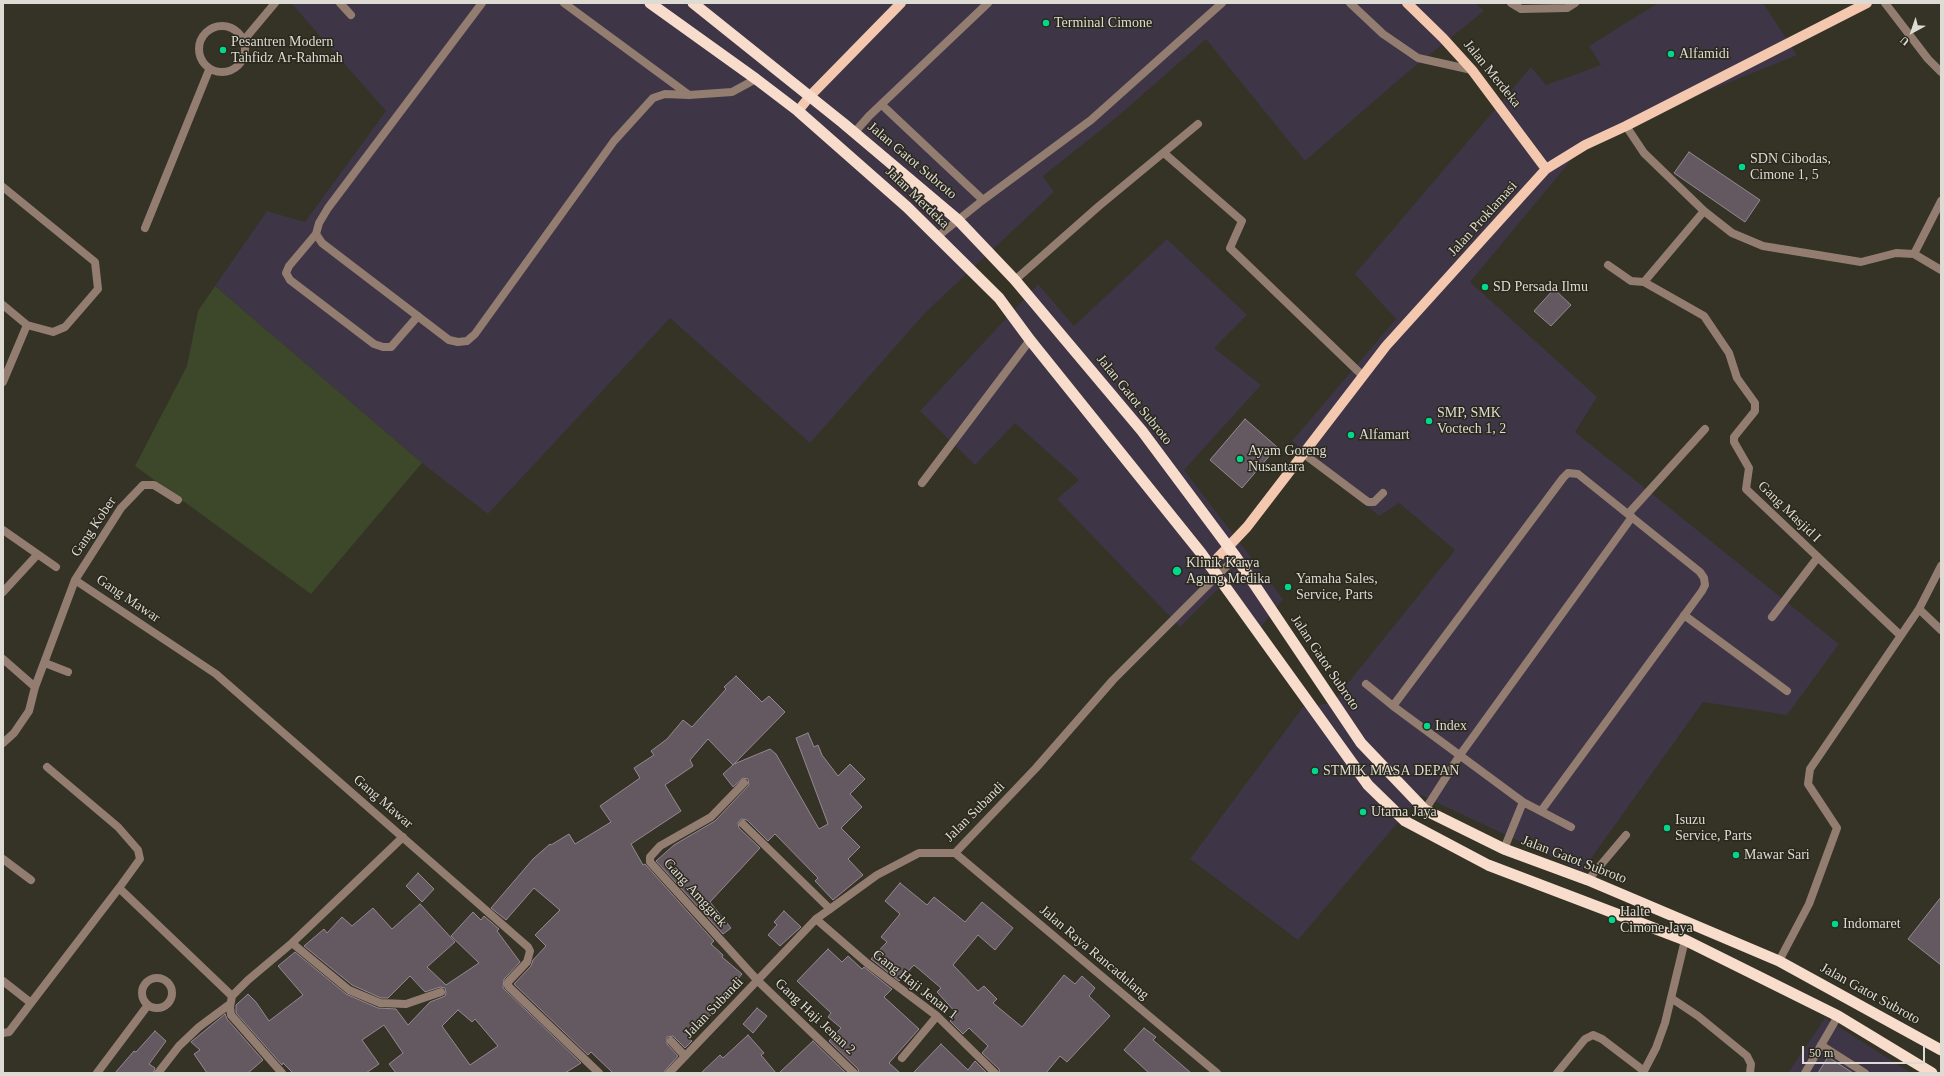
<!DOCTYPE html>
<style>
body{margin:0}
#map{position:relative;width:1944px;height:1076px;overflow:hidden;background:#353226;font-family:"Times New Roman",serif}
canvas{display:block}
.frame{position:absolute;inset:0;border:4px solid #dddbd3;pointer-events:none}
.north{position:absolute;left:1892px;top:12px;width:40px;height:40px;-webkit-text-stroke:3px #2b281d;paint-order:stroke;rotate:220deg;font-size:11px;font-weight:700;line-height:16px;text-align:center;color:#dddbd3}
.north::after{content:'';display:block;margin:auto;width:14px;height:18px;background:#dddbd3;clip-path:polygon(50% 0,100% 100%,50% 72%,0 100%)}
.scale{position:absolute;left:1802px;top:1046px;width:123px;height:18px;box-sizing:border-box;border:2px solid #dddbd3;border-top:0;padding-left:5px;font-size:12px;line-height:14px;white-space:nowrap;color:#dddbd3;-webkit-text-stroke:3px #2b281d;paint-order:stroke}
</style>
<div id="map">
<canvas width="1944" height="1076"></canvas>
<div class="frame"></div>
<div class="north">U</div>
<div class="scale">50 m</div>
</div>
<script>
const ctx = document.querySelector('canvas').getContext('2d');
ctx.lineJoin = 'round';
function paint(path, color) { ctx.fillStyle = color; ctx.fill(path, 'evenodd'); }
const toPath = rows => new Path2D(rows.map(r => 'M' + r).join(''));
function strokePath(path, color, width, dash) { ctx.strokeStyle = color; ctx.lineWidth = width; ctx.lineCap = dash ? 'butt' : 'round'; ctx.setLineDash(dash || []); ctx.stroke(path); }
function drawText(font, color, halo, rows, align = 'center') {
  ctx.font = font + ' "Times New Roman",serif'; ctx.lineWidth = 3; ctx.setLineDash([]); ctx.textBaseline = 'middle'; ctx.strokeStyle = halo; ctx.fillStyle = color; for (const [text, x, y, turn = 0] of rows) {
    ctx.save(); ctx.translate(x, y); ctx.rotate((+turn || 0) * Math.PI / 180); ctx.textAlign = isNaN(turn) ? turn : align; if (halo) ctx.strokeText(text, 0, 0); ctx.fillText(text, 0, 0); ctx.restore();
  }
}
const commercial = toPath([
 [291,3,1476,3,1484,11,1403,76,1305,161,1206,39,1116,118,1043,176,1054,192,926,312,810,443,670,318,488,514,422,463,215,286,267,211,305,222,386,111],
 [1658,3,1763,3,1797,55,1666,108,1578,152,1470,282,1597,397,1575,432,1839,644,1787,715,1703,702,1582,871,1421,795,1298,940,1190,859,1303,707,1332,703,1455,550,1399,503,1379,516,1292,441,1396,319,1355,274,1531,67,1546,85,1601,65,1589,46],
 [1167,239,1247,315,1214,348,1261,385,1184,470,1283,599,1261,627,1222,585,1180,627,1057,499,1079,480,1015,423,975,465,920,411,1038,284,1074,326],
 [1825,1018,1911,1073,1788,1073]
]);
const green = toPath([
 [215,286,422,463,311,594,135,466,187,366,198,311]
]);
const building = toPath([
 [1689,152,1760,200,1745,222,1674,173,1689,152],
 [1554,289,1571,305,1551,326,1534,311,1554,289],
 [1245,419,1277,447,1242,488,1210,460,1245,419],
 [736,676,762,702,769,696,785,712,733,765,708,739,690,760,693,766,665,785,681,811,631,844,643,865,645,864,714,941,711,944,723,955,722,957,742,974,724,996,727,998,689,1038,692,1041,685,1048,673,1036,667,1037,667,1044,678,1056,663,1073,613,1073,591,1052,588,1055,514,984,531,966,533,960,546,946,535,935,560,910,534,888,506,920,491,908,533,859,550,844,551,845,569,834,575,844,611,822,600,806,640,778,634,768,654,755,651,751,667,739,683,720,692,727,726,689,724,687,736,676],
 [808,733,814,747,818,745,822,755,838,776,850,764,865,779,850,794,862,807,841,828,860,847,848,859,863,875,833,900,815,881,818,878,775,834,768,841,747,820,741,819,738,823,739,828,760,848,710,902,731,928,723,934,656,861,674,845,715,821,749,785,748,779,743,778,733,787,723,774,734,764,770,749,776,754,819,829,828,824,796,738,808,733],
 [418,873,434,889,422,902,406,886,418,873],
 [900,883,927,905,934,897,965,922,982,902,1013,928,995,950,978,935,953,965,978,991,984,986,997,999,993,1003,1022,1027,1064,975,1075,984,1082,976,1095,988,1089,996,1110,1016,1067,1062,1060,1056,1046,1073,1000,1073,999,1069,982,1053,988,1046,969,1028,963,1034,950,1021,957,1014,937,992,941,988,914,965,899,981,871,959,887,942,881,937,900,914,885,901,900,883],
 [1941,897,1941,965,1908,939,1941,897],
 [420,904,455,942,427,967,446,985,479,963,451,936,473,912,481,920,484,916,499,929,497,931,520,962,504,979,503,988,581,1063,565,1073,396,1073,389,1064,403,1053,384,1025,362,1040,379,1064,366,1073,293,1073,283,1063,282,1065,236,1013,236,1005,248,994,256,1002,269,1021,303,995,278,966,295,952,346,994,378,1008,396,1009,408,1025,430,1002,445,996,446,993,445,988,440,987,425,992,410,976,388,998,381,998,352,985,304,946,324,929,327,933,342,917,352,926,373,908,392,929,420,904],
 [458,1010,472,1022,475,1019,498,1046,470,1065,442,1026,458,1010],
 [784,911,801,927,780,946,768,935,777,925,774,922,784,911],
 [828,949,842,962,848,956,862,969,864,967,892,989,884,997,919,1029,889,1063,900,1073,859,1073,858,1069,829,1041,841,1028,828,1017,831,1013,797,981,828,949],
 [757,1008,767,1016,753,1033,743,1024,757,1008],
 [225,1014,227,1019,263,1060,248,1073,207,1073,194,1054,200,1050,191,1042,225,1014],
 [1144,1028,1156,1037,1153,1040,1191,1073,1149,1073,1124,1050,1144,1028],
 [155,1031,166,1041,149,1064,155,1068,153,1073,115,1073,134,1051,136,1052,155,1031],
 [748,1035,764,1053,761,1055,776,1073,701,1073,720,1055,723,1058,748,1035],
 [813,1041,846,1073,779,1073,813,1041],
 [941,1044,968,1070,975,1061,987,1073,913,1073,941,1044],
 [1828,1057,1853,1073,1818,1073,1828,1057]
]);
const service = toPath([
 [340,3,351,15],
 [482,3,328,208,319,223,316,234,322,243,449,340,458,342,467,341,475,334,614,141,653,98,665,94,689,95,732,92,756,79],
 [564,3,689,95],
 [1350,3,1383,34,1418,58,1472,70],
 '199 49a23 23 0 1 1 46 0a23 23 0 1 1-46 0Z',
 [244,40,275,3],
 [882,105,983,200],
 [854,133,869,116,988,3],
 [145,228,209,70],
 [316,234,289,266,286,273,290,280,374,344,383,347,391,347,418,316],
 [937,237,983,200,1091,120,1222,3],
 [1304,454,1368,502,1374,502,1383,493],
 [1628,514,1705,429],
 [1684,615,1787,691],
 [1366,684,1393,706,1523,802,1571,827],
 [1393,706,1563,478,1568,473,1578,474,1700,572,1704,578,1705,585,1702,591,1541,811],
 [1425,810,1460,755,1632,517],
 [1504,849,1523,802],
 [1588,880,1626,835],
 [1671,998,1698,1016,1747,1056,1751,1064,1750,1073],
 [671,1041,685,1056],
 [1821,1045,1865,1073],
 [1644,1071,1656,1048,1665,1023,1685,940],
 [1557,1073,1585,1039,1593,1035,1602,1039,1644,1071,1642,1073],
 [1805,1073,1838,1016]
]);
const minor = toPath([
 [1511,3,1521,9,1567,8,1575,3],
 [1885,3,1928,59,1941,72],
 [1626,126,1644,153,1704,211,1732,233,1763,246,1861,262,1896,253,1914,254,1941,270],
 [1164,153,1242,221,1230,248,1363,376],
 [3,187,95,262,98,289,65,327,53,332,27,325,3,305],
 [1914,254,1941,201],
 [1608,265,1631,281,1644,282,1704,316,1729,353,1737,378,1755,403,1755,411,1734,437,1734,442,1749,468,1746,489,1900,635],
 [1015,280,1099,206,1198,124],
 [1644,282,1704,211],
 [3,382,27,325],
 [922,483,1030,340],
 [3,530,56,567],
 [75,580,216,674,528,947,530,951,527,962,508,982,508,986,599,1073],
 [3,592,37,555],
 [1919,609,1941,630],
 [1772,617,1818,557],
 [3,659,35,687],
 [45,663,68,672],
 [3,743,14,733,29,711,35,687,75,580,121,508,143,485,154,485,178,500],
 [744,783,711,817,660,846,650,857,650,862,758,981,854,1073],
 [743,824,830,909],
 [955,853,1217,1073],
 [3,859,31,880],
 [119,888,232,996],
 [816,919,868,964,937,1016,995,1073],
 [292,943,349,990,380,1003,406,1004,441,992],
 [1779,961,1809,904,1837,828,1808,784,1810,769,1919,609,1941,566],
 '142 993a15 15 0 1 1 30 0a15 15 0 1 1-30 0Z',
 [3,981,31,1003,119,888,140,859,138,850,118,827,47,767],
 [3,1033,9,1032,31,1003],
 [902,1058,937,1016],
 [97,1073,148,1005],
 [158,1073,179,1046,199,1027,230,1004],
 [282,1073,231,1015,230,1007,232,996,248,980,292,943,403,837]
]);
const tertiary = toPath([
 [669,1073,816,919,830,909,877,875,919,853,955,853,1036,768,1113,680,1236,557]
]);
const primary = toPath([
 [1407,3,1443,38,1472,70,1546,169],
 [798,111,810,96,901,3],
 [1210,566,1247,527,1386,346,1546,169,1585,145,1626,126,1867,3]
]);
const trunk = toPath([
 [650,3,756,79,798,111,907,207,999,298,1030,340,1201,553,1368,785,1405,821,1488,865,1685,940,1838,1016,1932,1073],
 [693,3,843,123,958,220,1015,280,1142,431,1236,557,1361,743,1425,810,1504,849,1588,880,1779,961,1941,1050]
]);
const markers = [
 [1046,23,4,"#00d98c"],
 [223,50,4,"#00d98c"],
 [1671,54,4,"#00d98c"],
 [1742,167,4,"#00d98c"],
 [1485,287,4,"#00d98c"],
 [1429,421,4,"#00d98c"],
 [1351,435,4,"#00d98c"],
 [1240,459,4,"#00d98c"],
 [1177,571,5,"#00d98c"],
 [1288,587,4,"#00d98c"],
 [1427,726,4,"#00d98c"],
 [1315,771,4,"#00d98c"],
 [1363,812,4,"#00d98c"],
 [1667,828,4,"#00d98c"],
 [1736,855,4,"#00d98c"],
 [1612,920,4,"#00d98c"],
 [1835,924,4,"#00d98c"]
];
const poiNames = [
 ["Terminal Cimone",1054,23],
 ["Pesantren Modern",231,42],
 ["Tahfidz Ar-Rahmah",231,58],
 ["Alfamidi",1679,54],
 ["SDN Cibodas,",1750,159],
 ["Cimone 1, 5",1750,175],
 ["SD Persada Ilmu",1493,287],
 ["SMP, SMK",1437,413],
 ["Voctech 1, 2",1437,429],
 ["Alfamart",1359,435],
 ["Ayam Goreng",1248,451],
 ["Nusantara",1248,467],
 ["Klinik Karya",1186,563],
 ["Agung Medika",1186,579],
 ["Yamaha Sales,",1296,579],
 ["Service, Parts",1296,595],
 ["Index",1435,726],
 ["STMIK MASA DEPAN",1323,771],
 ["Utama Jaya",1371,812],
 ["Isuzu",1675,820],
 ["Service, Parts",1675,836],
 ["Mawar Sari",1744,855],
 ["Halte",1620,912],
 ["Cimone Jaya",1620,928],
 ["Indomaret",1843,924]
];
const streetNames = [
 ["Jalan Merdeka",1492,74,51],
 ["Jalan Gatot Subroto",912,161,40],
 ["Jalan Merdeka",917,198,44],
 ["Jalan Proklamasi",1483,219,-48],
 ["Jalan Gatot Subroto",1134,400,51],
 ["Gang Masjid I",1789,512,44],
 ["Gang Kober",94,527,-56],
 ["Gang Mawar",128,599,34],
 ["Jalan Gatot Subroto",1325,663,56],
 ["Gang Mawar",383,802,41],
 ["Jalan Subandi",975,812,-45],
 ["Jalan Gatot Subroto",1574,860,21],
 ["Gang Amggrek",695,893,48],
 ["Jalan Raya Rancadulang",1094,953,40],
 ["Gang Haji Jenan 1",915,985,38],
 ["Jalan Gatot Subroto",1870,994,29],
 ["Jalan Subandi",714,1008,-46],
 ["Gang Haji Jenan 2",815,1017,43]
];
paint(commercial, '#3e3546');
paint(green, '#3d472a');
paint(building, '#645861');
strokePath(building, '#958892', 1);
strokePath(service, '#937d71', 8);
strokePath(minor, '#937d71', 8);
strokePath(tertiary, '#937d71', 8);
strokePath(primary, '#f4c8ae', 10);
strokePath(trunk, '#f8dccc', 11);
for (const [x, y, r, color] of markers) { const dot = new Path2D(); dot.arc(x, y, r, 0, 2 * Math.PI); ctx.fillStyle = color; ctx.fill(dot); strokePath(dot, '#2b281d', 1.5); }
drawText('14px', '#dddbd3', '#2b281d', poiNames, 'left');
drawText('14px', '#dddbd3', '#2b281d', streetNames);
</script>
